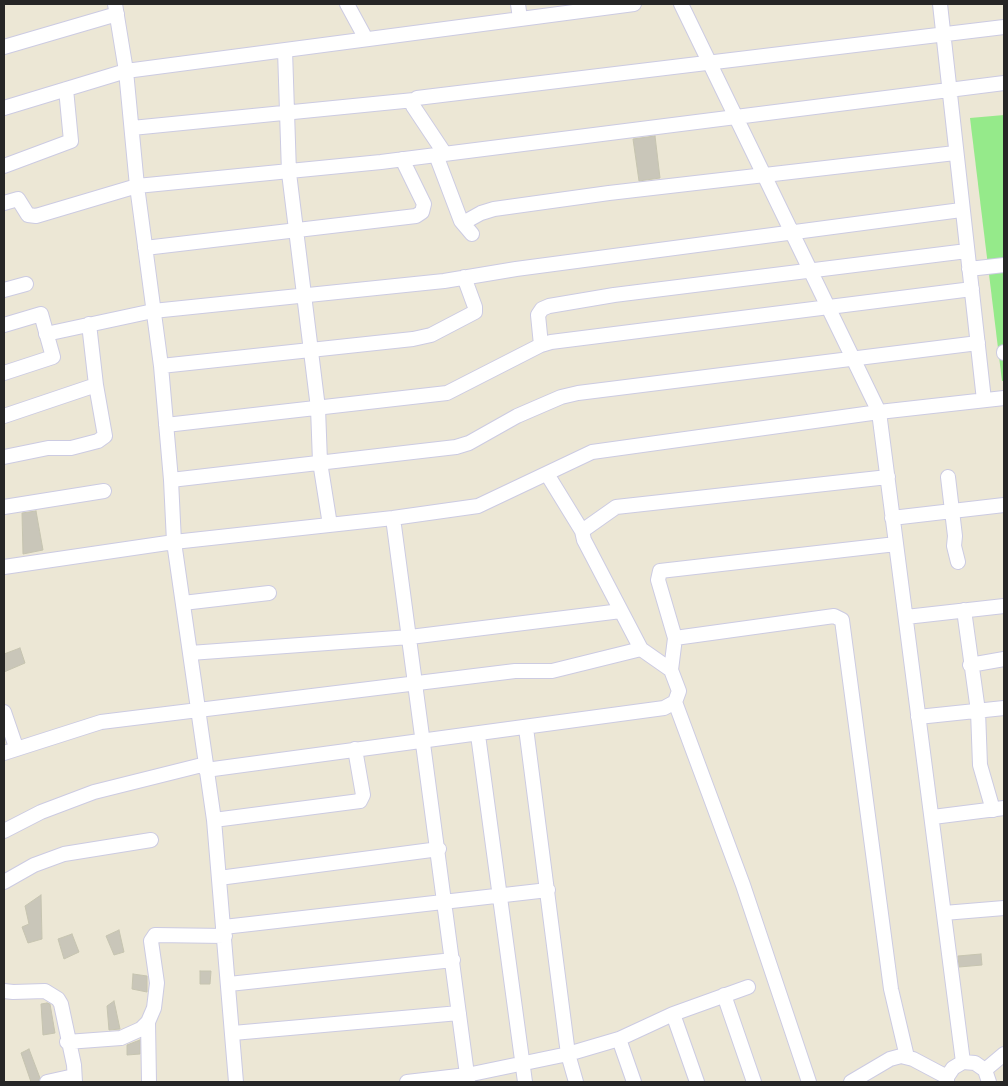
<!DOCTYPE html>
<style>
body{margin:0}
#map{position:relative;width:1008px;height:1086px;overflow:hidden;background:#ece7d5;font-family:"Sofia Sans Condensed",sans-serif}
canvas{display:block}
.frame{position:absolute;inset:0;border:5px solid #262626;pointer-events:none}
</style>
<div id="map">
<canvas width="1008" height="1086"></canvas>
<div class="frame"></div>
</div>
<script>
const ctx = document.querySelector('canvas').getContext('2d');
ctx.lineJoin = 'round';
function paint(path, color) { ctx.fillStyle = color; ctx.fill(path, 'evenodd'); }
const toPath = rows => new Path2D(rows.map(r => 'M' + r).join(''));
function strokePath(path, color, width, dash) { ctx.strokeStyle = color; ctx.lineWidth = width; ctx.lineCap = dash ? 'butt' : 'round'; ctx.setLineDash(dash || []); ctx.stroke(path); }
const green = toPath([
 [1004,115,1004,381,1002,381,970,118]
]);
const building = toPath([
 [655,136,660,178,639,181,633,139,655,136],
 [36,511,43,550,23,554,22,513,36,511],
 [20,648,25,663,4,672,4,654,20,648],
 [41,895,42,939,28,943,22,927,29,924,25,906,41,895],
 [119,930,124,952,114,955,106,936,119,930],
 [72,934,79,952,64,959,58,939,72,934],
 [981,954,982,965,959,967,958,956,981,954],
 [200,971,211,971,210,984,200,984,200,971],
 [133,974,147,976,147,992,132,989,133,974],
 [114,1001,120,1029,109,1030,107,1006,114,1001],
 [47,1003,50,1004,55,1033,43,1035,41,1004,47,1003],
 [140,1040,140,1054,127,1055,127,1045,140,1040],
 [29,1049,40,1078,38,1082,31,1082,21,1053,29,1049]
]);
const minor = toPath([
 [115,4,126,71,137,186,161,366,171,480,174,542,214,820,236,1082],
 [347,4,366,39],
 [518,4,520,19],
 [681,4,879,412,963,1062],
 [940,4,984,400],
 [4,47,117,14],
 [285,50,289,173,318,408,320,462,330,525],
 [4,108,126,71,634,4],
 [132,128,414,100],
 [445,154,413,106,412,103,417,98,1004,27],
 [436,155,461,221,472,234],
 [4,166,71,141,66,89],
 [4,203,18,199,28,215,36,216,137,186,381,162,1004,83],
 [463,223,481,213,494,209,609,193,955,153],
 [145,248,416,216,422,212,424,204,402,159],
 [969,269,1004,265],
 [4,290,26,284],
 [4,325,41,314,53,357,4,373],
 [46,334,153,311,444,281,516,269,961,210],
 [541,345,538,315,542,309,549,306,614,295,967,251],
 [1004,352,1004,353],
 [161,366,413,339,431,335,475,312,475,307,464,277],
 [4,416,96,385],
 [166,425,447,393,541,345,551,342,972,289],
 [4,457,48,448,71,448,98,441,105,436,96,385,89,324],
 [547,474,582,531],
 [948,477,955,536,954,546,958,562],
 [171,480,456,447,469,443,517,416,561,397,578,393,978,343],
 [4,507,104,491],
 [393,518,468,1082],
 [892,518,1004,505],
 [4,567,174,542,393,518,478,506,592,452,879,412,1004,398],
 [183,603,269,593],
 [964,610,978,711,980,765,993,810],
 [906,617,1004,606],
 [675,638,834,616,842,620,891,989,907,1057],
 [190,653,410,637,621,611],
 [970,665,1004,659],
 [671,670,641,649,584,540,582,531,616,507,888,477],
 [675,702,743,885,809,1082],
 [4,712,16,747],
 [918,717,1004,708],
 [526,728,568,1054,576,1082],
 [478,735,525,1082],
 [4,753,101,722,515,671,552,671,641,649],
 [206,770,664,708,675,702,679,691,671,670,675,638,658,580,660,571,896,544],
 [933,817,1004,808],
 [214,820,360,801,363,795,355,749],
 [4,831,41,812,94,792,206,764],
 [219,878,439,849],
 [4,882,34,865,64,854,151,840],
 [944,913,1004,908],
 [224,927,548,890],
 [229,984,453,960],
 [4,991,13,992,45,991,58,999,61,1004,74,1065,75,1082],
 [724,995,754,1082],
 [673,1014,697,1082],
 [148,1022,149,1082],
 [233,1033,459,1013],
 [619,1039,634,1082],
 [67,1042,121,1038,141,1029,148,1022,154,1008,157,983,151,941,155,935,225,936],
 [985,1070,1004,1054],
 [47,1082,74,1076],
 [407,1082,467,1075,568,1054,619,1039,673,1014,748,987],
 [851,1082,890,1059,901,1056,913,1059,947,1077],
 [947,1082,947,1077,953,1068,963,1062,975,1063,985,1070,989,1082]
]);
paint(green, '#95ea8a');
paint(building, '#c9c6b9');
strokePath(building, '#c6c4b0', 1);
strokePath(minor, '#cccbe2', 16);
strokePath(minor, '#fff', 14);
</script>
